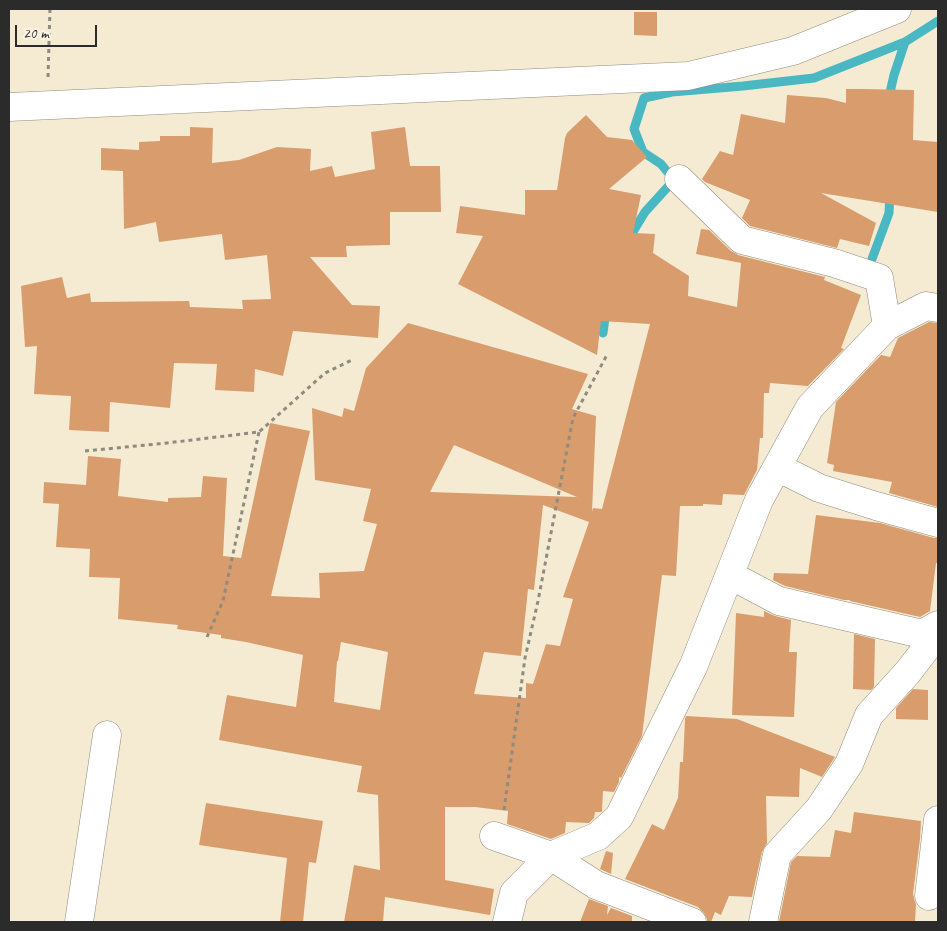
<!DOCTYPE html>
<style>
body{margin:0}
#map{position:relative;width:947px;height:931px;overflow:hidden;background:#f5ebd3;font-family:Caveat,sans-serif}
canvas{display:block}
.frame{position:absolute;inset:0;border:10px solid #2b2b2b;pointer-events:none}
.scale{position:absolute;left:15px;top:25px;width:82px;height:22px;box-sizing:border-box;border:2px solid #2b2b2b;border-top:0;padding-left:6px;font-size:15px;line-height:18px;white-space:nowrap;color:#2b2b2b;-webkit-text-stroke:4px #fcf5e5;paint-order:stroke}
</style>
<div id="map">
<canvas width="947" height="931"></canvas>
<div class="frame"></div>
<div class="scale">20 m</div>
</div>
<script>
const ctx = document.querySelector('canvas').getContext('2d');
ctx.lineJoin = 'round';
const toPath = rows => new Path2D(rows.map(r => 'M' + r).join(''));
function strokePath(path, color, width, dash) { ctx.strokeStyle = color; ctx.lineWidth = width; ctx.lineCap = dash ? 'butt' : 'round'; ctx.setLineDash(dash || []); ctx.stroke(path); }
function paint(path, color) { ctx.fillStyle = color; ctx.fill(path, 'evenodd'); }
const stream = toPath([
 [888,101,894,75,905,42],
 [628,240,645,212,674,180,661,164,643,152,634,129,644,98,672,92,743,86,814,78,905,42,938,21],
 [872,259,889,213,890,193],
 [603,333,606,311]
]);
const building = toPath([
 [634,12,657,12,657,36,634,35],
 [846,89,863,89,914,90,913,140,938,142,938,212,821,193,876,223,869,246,840,239,837,248,750,226,742,218,750,200,705,182,702,179,720,151,733,155,741,114,785,123,787,95,826,98,846,103],
 [586,115,607,137,632,140,647,157,609,189,641,195,633,233,655,234,653,253,689,276,688,296,737,307,741,263,696,254,701,229,709,230,731,251,738,255,825,277,824,280,861,295,841,348,844,349,808,386,770,383,769,393,764,393,763,438,760,438,757,470,744,495,723,494,722,505,703,504,703,506,680,506,676,576,662,575,642,736,621,778,619,777,619,782,614,792,603,791,602,811,601,812,595,812,594,818,589,823,566,822,565,833,551,839,507,824,508,811,475,807,445,807,445,880,494,889,490,915,385,897,383,922,344,922,354,865,380,870,378,795,357,792,362,766,219,740,227,695,296,707,303,655,246,642,221,638,221,635,177,629,178,625,118,619,120,578,89,577,90,549,56,547,59,504,43,503,44,482,86,485,88,456,121,459,118,496,168,502,168,498,201,497,203,476,227,478,223,556,241,558,270,423,310,431,271,596,320,598,319,573,364,571,377,524,363,521,371,489,315,480,312,408,342,417,344,408,354,411,366,368,408,323,588,374,572,409,596,416,592,512,593,508,602,509,650,324,601,321,597,355,458,284,483,236,456,233,460,206,525,215,525,190,557,190,565,138,567,133],
 [454,445,577,497,430,492],
 [543,505,589,522,563,597,573,599,560,646,546,644,533,684,526,683,526,698,474,694,484,652,521,656,528,589,534,590],
 [341,642,388,652,380,710,334,702,337,661,338,661],
 [190,127,213,128,212,163,239,160,277,147,311,149,310,171,332,166,335,177,375,169,371,132,405,127,410,166,440,166,441,212,390,212,390,245,346,246,347,257,310,257,352,305,380,306,378,338,293,331,283,376,255,369,254,392,215,390,217,364,174,363,170,408,110,402,109,432,69,430,71,396,34,394,37,346,25,347,21,286,62,277,67,298,90,293,91,302,189,301,190,307,243,309,242,300,271,299,267,255,225,260,222,234,159,242,156,222,124,229,123,171,101,170,101,148,139,150,139,142,160,141,160,136,190,136],
 [929,322,938,323,938,507,889,493,892,482,833,471,834,465,827,463,836,402,881,355,890,357,898,338],
 [816,515,880,523,934,538,938,538,938,563,936,563,930,611,920,617,850,601,850,600,844,600,785,586,773,580,774,573,808,574],
 [764,611,775,616,791,620,789,652,797,652,794,717,732,715,736,613,764,617],
 [854,634,875,639,874,687,871,690,853,689],
 [913,689,928,690,928,720,896,719,896,708],
 [686,716,737,719,835,757,822,777,800,768,799,797,766,796,767,843,762,852,752,897,729,896,721,915,715,912,711,922,707,922,707,919,704,913,698,907,625,879,652,824,664,830,678,798,680,762,683,762,685,719],
 [206,803,323,821,316,863,309,862,303,922,280,922,287,858,199,845],
 [854,812,921,821,920,839,913,894,915,902,916,904,915,922,779,922,791,862,797,856,830,857,835,830,851,833],
 [606,851,613,853,611,874,600,869],
 [589,899,608,906,607,915,611,908,632,916,632,922,580,922]
]);
const path = toPath([
 [48,77,50,9],
 [85,451,167,443,259,432,325,373,352,360],
 [207,637,223,601,259,432],
 [504,810,525,658,538,601,573,418,608,353]
]);
const street = toPath([
 [679,179,742,240,834,263,879,278,887,326],
 [777,467,819,488,876,506,938,523],
 [730,575,779,601,922,634,938,625],
 [494,836,551,856,514,893,507,922],
 [551,856,598,836,619,817,693,667,759,500,810,407,887,326,926,306,938,308],
 [551,856,596,885,692,922],
 [929,896,938,820],
 [79,922,107,735],
 [763,922,777,855,819,809,849,764,869,715,908,672,938,633]
]);
const secondary = toPath([
 [9,107,688,76,793,51,897,9]
]);
strokePath(stream, '#49b8c2', 9);
paint(building, '#d99c6d');
strokePath(street, '#908b7f', 29);
strokePath(secondary, '#908b7f', 29);
strokePath(path, '#908b7f', 3, [4, 4]);
strokePath(street, '#fff', 28);
strokePath(secondary, '#fff', 28);
</script>
